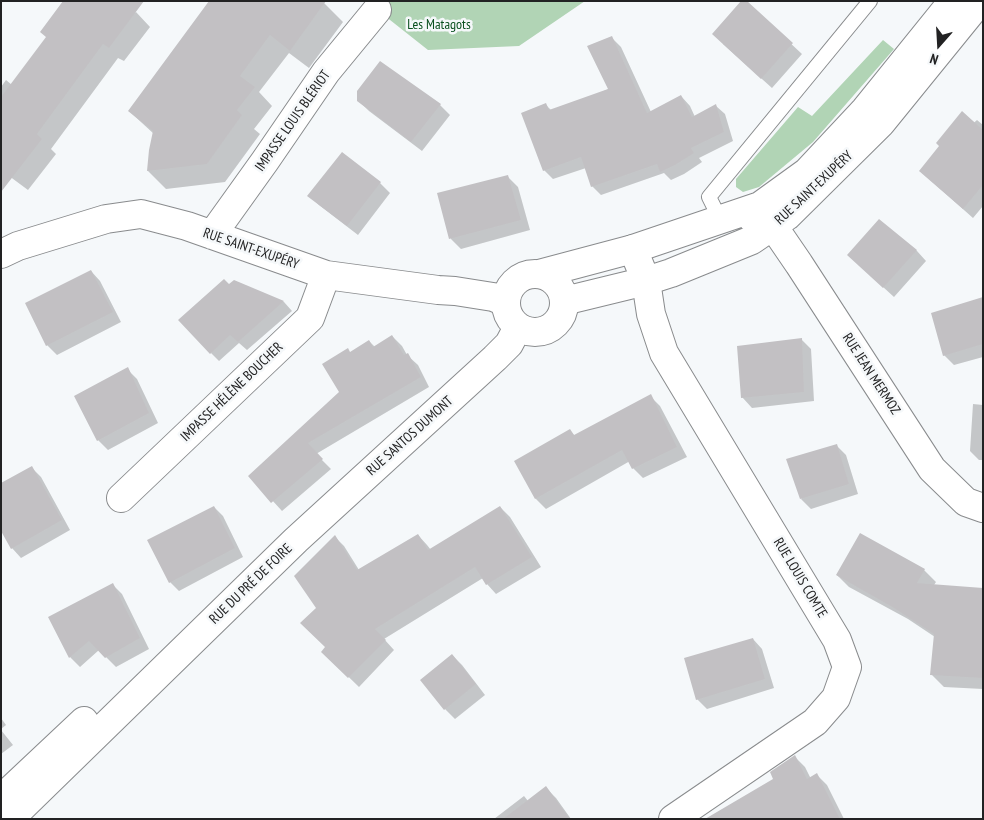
<!DOCTYPE html>
<meta charset="utf-8">
<style>
body{margin:0}
#map{position:relative;width:984px;height:820px;overflow:hidden;background:#f5f8fa;font-family:"PT Sans Narrow",sans-serif}
canvas{display:block}
.frame{position:absolute;inset:0;border:2px solid #222223;pointer-events:none}
.north{position:absolute;left:914px;top:20px;width:50px;height:50px;-webkit-text-stroke:4px #f5f8fa;paint-order:stroke;rotate:199deg;font-size:14px;font-weight:700;line-height:20px;text-align:center;color:#222223}
.north::after{content:'';display:block;margin:auto;width:18px;height:22px;background:#222223;clip-path:polygon(50% 0,100% 100%,50% 72%,0 100%)}
</style>
<div id="map">
<canvas width="984" height="820"></canvas>
<div class="frame"></div>
<div class="north">N</div>
</div>
<script>
const ctx = document.querySelector('canvas').getContext('2d');
ctx.lineJoin = 'round';
function paint(path, color) { ctx.fillStyle = color; ctx.fill(path, 'evenodd'); }
const toPath = rows => new Path2D(rows.map(r => 'M' + r).join(''));
function strokePath(path, color, width, dash) { ctx.strokeStyle = color; ctx.lineWidth = width; ctx.lineCap = dash ? 'butt' : 'round'; ctx.setLineDash(dash || []); ctx.stroke(path); }
function drawText(font, color, halo, rows, align = 'center') {
  ctx.font = font + ' "PT Sans Narrow",sans-serif'; ctx.lineWidth = 5; ctx.setLineDash([]); ctx.textBaseline = 'middle'; ctx.strokeStyle = halo; ctx.fillStyle = color; for (const [text, x, y, turn = 0] of rows) {
    ctx.save(); ctx.translate(x, y); ctx.rotate((+turn || 0) * Math.PI / 180); ctx.textAlign = isNaN(turn) ? turn : align; if (halo) ctx.strokeText(text, 0, 0); ctx.fillText(text, 0, 0); ctx.restore();
  }
}
const green = toPath([
 [366,1,585,1,519,46,428,50],
 [883,40,894,49,813,142,759,187,743,192,736,187,736,179,798,107,812,116]
]);
const shadow = toPath([
 [322,1,343,22,309,68,289,53,259,92,272,106,254,129,260,134,225,182,166,189,148,171,154,134,129,111],
 [745,1,802,54,772,88,723,44],
 [136,12,150,27,124,61,118,58,51,149,56,154,28,190,1,170,1,87,6,80,12,85],
 [612,38,621,47,651,112,681,96,690,106,695,117,716,106,725,114,733,141,699,158,702,162,684,174,671,180,664,173,601,195,592,186,586,168,553,179,544,170,546,105,552,111,609,89],
 [359,101,440,105,450,115,422,151,369,111],
 [977,120,983,125,983,206,973,218,920,171],
 [508,177,518,187,530,230,461,249,451,239,439,194],
 [380,183,390,193,358,235,319,205,309,195],
 [879,221,917,251,926,261,894,297,848,255],
 [91,271,100,281,121,322,57,355,47,345],
 [235,281,284,302,292,311,247,350,239,343,219,361,211,353,229,286],
 [983,301,983,357,954,365,944,355],
 [392,336,402,346,407,355,418,365,429,387,316,454,331,469,282,511,250,476,340,392,350,353,369,341,375,347],
 [801,339,811,349,814,401,752,408,742,397],
 [127,369,137,379,158,423,108,450,98,440],
 [650,396,660,406,687,457,643,478,633,468,630,461,546,509,536,499,516,461,570,431,575,436],
 [973,404,983,405,983,460,979,460,970,451],
 [836,445,846,455,858,494,811,509,801,499],
 [32,468,41,477,70,530,21,558,12,548],
 [214,507,223,516,243,557,179,591,170,582],
 [500,507,510,517,541,567,496,594,487,584,483,578,384,639,394,650,359,687,323,652,326,647,317,608,335,537,344,546,359,570,418,535,427,545,431,550],
 [924,570,936,582,934,585,983,589,983,689,944,687,932,675,935,637,908,619,849,587,837,575],
 [112,584,122,594,149,649,116,667,99,650,80,667,70,657,54,626],
 [753,639,762,649,774,688,707,709,697,699],
 [452,655,462,665,485,695,455,719,445,709,422,680],
 [1,718,6,725,1,729],
 [1,730,13,745,1,754],
 [795,757,805,767,811,779,817,775,827,785,844,819,726,819,775,780],
 [546,788,556,798,571,819,494,819,524,796,528,801]
]);
const building = toPath([
 [63,1,144,1,109,48,103,44,37,134,42,139,1,192,1,97,46,37,40,32],
 [209,1,326,1,290,51,270,35,240,76,255,87,237,110,242,115,207,164,147,171,149,150,153,131,128,111],
 [741,1,747,1,793,43,761,79,712,34],
 [612,36,647,113,681,95,692,117,716,104,724,132,691,148,694,153,675,165,660,172,657,164,591,187,581,157,543,171,521,113,546,103,549,110,608,89,587,46],
 [380,61,441,104,411,142,357,101,357,91],
 [962,111,983,130,983,185,963,209,919,171,939,146,936,143],
 [342,152,381,182,347,226,307,196],
 [508,175,521,220,449,239,437,193],
 [879,219,917,250,883,288,847,255],
 [91,270,113,312,46,346,25,303],
 [224,279,229,284,234,280,284,301,238,342,230,335,210,354,178,320],
 [983,297,983,344,943,356,931,313],
 [392,335,404,355,408,353,421,377,308,443,323,459,271,503,248,476,339,392,322,364,348,348,350,352,369,340,373,347],
 [802,338,804,392,741,398,737,346],
 [128,367,149,413,97,441,74,396],
 [651,394,677,447,632,469,622,450,535,499,514,461,570,429,574,435],
 [837,444,849,484,800,499,786,459],
 [32,466,62,520,11,549,1,531,1,483],
 [214,506,235,548,169,583,147,540],
 [500,506,532,557,486,585,475,567,375,629,386,640,348,678,321,652,325,647,300,623,316,608,294,576,335,535,357,570,418,534,428,550],
 [860,533,925,569,917,583,983,588,983,678,930,675,934,634,894,608,836,575],
 [113,583,140,638,105,658,89,641,69,658,48,617],
 [753,638,765,679,696,700,684,658],
 [452,654,476,684,444,710,420,680],
 [795,755,807,779,817,773,840,819,705,819,773,779,770,772],
 [546,786,570,819,503,819]
]);
const lane = toPath([
 [720,219,709,197,870,1]
]);
const street = toPath([
 [752,218,773,226,799,264,932,469,966,502,983,508],
 [212,235,265,161,326,72,377,10],
 [633,249,646,281,651,314,664,353,837,640,847,667,836,698,815,722,673,819],
 [1,254,18,246,106,219,141,214,187,226,326,275,438,290,455,291,493,297,506,302],
 [121,498,310,318,326,275]
]);
const secondary = toPath([
 [539,274,633,249,760,206,807,172,865,110,953,1],
 '506 303a29 29 0 1 1 58 0a29 29 0 1 1-58 0Z',
 [564,301,646,281,671,273,752,240,787,216,881,123,980,1],
 [1,799,84,721],
 [12,819,21,808,296,540,495,358,509,344,518,327]
]);
const parkNames = [
 ["Les Matagots",439,25]
];
const streetNames = [
 ["IMPASSE LOUIS BLÉRIOT",293,121,-55],
 ["RUE SAINT-EXUPÉRY",814,188,-43],
 ["RUE SAINT-EXUPÉRY",251,249,19],
 ["RUE JEAN MERMOZ",871,374,57],
 ["IMPASSE HÉLÈNE BOUCHER",232,392,-44],
 ["RUE SANTOS DUMONT",410,436,-42],
 ["RUE LOUIS COMTE",800,578,59],
 ["RUE DU PRÉ DE FOIRE",251,584,-44]
];
paint(green, '#b1d4b5');
paint(shadow, '#0003');
paint(building, '#c2c0c3');
strokePath(lane, '#898b8d', 16);
strokePath(street, '#898b8d', 30);
strokePath(secondary, '#898b8d', 30);
strokePath(lane, '#fff', 14);
strokePath(street, '#fff', 28);
strokePath(secondary, '#fff', 28);
drawText('14px', '#0a501f', '#f5f8fa', parkNames);
drawText('14px', '#222223', '#f5f8fa', streetNames);
</script>
